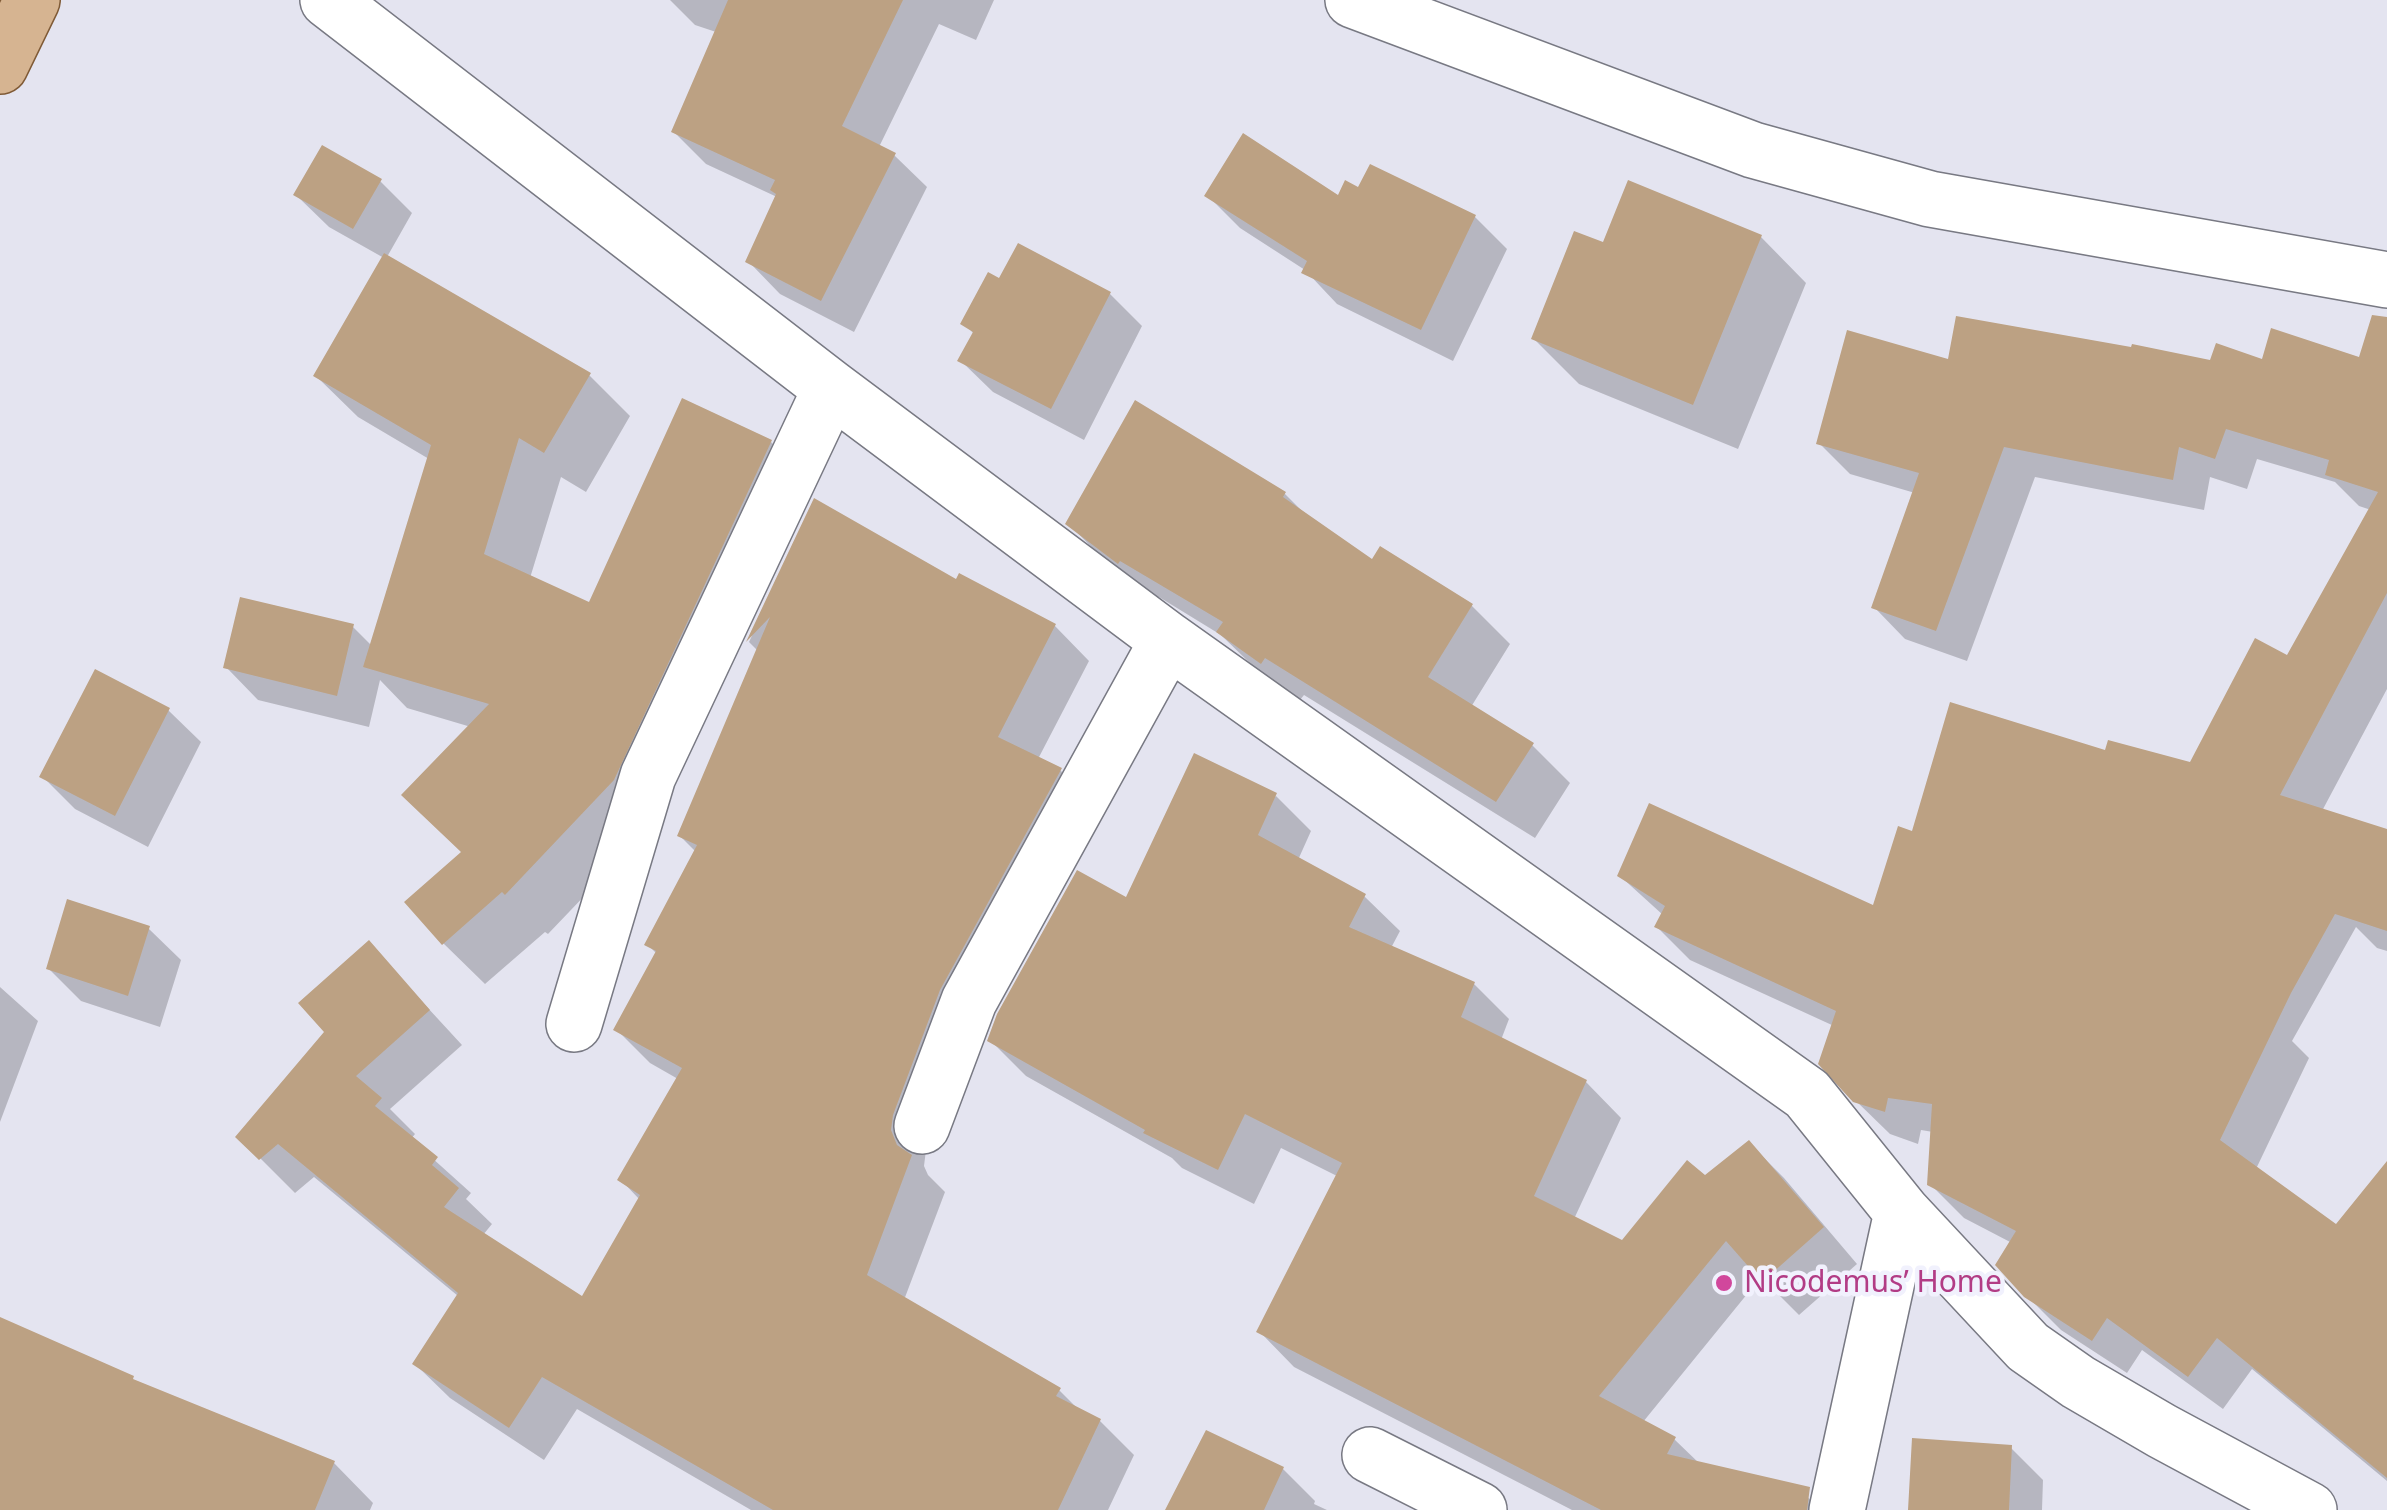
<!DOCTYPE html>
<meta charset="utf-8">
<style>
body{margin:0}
canvas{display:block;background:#e4e4f0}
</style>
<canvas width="2387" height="1510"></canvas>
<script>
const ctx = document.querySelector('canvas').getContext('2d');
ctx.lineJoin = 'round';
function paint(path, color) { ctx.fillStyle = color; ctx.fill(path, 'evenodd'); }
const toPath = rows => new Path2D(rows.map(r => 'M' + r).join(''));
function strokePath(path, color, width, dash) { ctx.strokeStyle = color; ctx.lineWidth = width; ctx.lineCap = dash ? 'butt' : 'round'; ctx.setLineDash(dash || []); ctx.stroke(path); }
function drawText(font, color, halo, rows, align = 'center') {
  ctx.font = font + ' "Noto Sans",sans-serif'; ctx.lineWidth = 9; ctx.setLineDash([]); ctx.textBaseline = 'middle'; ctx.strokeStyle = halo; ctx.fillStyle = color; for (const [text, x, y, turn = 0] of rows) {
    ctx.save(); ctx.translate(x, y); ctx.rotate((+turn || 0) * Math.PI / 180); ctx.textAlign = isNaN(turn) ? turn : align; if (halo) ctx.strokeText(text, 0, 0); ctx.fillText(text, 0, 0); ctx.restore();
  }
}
const shadow = toPath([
 [670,0,994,0,976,40,939,24,879,147,894,155,927,187,854,332,780,294,748,261,777,197,706,164,674,132,716,32,695,25],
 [380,181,412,213,387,257,589,375,630,416,586,492,561,477,530,578,590,605,771,442,812,483,655,822,548,934,545,932,485,984,443,943,464,853,471,727,407,708,380,680,369,727,258,700,226,667,353,627,372,646,429,459,358,417,316,376,384,258,329,227,296,195],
 [1360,190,1475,217,1507,249,1453,361,1337,304,1305,270,1240,228,1207,195,1339,198],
 [1761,237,1806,283,1738,449,1579,384,1534,339,1604,245],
 [1000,282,1110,294,1142,326,1084,440,993,392,960,360,974,334,964,323],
 [1950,362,2263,362,2387,368,2387,689,2322,811,2387,848,2387,951,2377,948,2356,927,2292,1041,2309,1058,2256,1169,2336,1228,2387,1218,2387,1481,2252,1369,2223,1409,2142,1350,2127,1373,2061,1330,2026,1295,2012,1243,1964,1218,1930,1184,1933,1132,1921,1130,1918,1144,1890,1134,1855,1100,1834,1026,1690,960,1657,927,1663,915,1620,876,1874,909,1913,834,2107,753,2191,765,2288,658,2371,510,2359,506,2335,482,2257,459,2247,489,2210,477,2204,510,2035,477,1967,661,1905,639,1874,607,1915,493,1850,474,1819,443],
 [1285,494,1308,517,1373,563,1472,606,1510,644,1471,707,1532,745,1570,783,1535,838,1304,695,1300,700,1257,670,1221,635,1159,597,1157,600,1106,562,1068,523],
 [815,502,957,582,960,577,1055,626,1089,661,1038,759,1060,770,1094,805,926,1150,924,1166,928,1175,945,1192,904,1300,1059,1390,1081,1412,1100,1421,1134,1455,1108,1510,751,1510,577,1409,544,1460,450,1398,415,1364,458,1296,314,1177,295,1193,239,1137,327,1032,369,944,462,1045,390,1109,415,1134,411,1139,471,1193,466,1199,492,1224,483,1235,583,1299,640,1200,621,1180,678,1079,650,1063,616,1029,657,954,647,944,696,852,680,836,758,651,749,642],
 [168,710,201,742,148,847,75,809,42,776],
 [1276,796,1311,831,1298,860,1364,896,1400,931,1391,948,1474,984,1509,1019,1501,1040,1586,1082,1621,1118,1574,1219,1623,1243,1749,1143,1784,1178,1857,1264,1799,1315,1761,1277,1643,1422,1674,1439,1700,1464,1797,1487,1821,1510,1572,1510,1294,1367,1259,1331,1337,1176,1281,1148,1254,1204,1182,1168,1172,1158,1026,1076,990,1040,1127,900],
 [148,928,181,960,160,1027,81,1001,49,969],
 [0,987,38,1021,0,1122],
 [0,1320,138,1384,334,1463,373,1503,370,1510,0,1510],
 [2011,1448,2043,1480,2042,1510,1910,1510],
 [1283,1469,1315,1501,1314,1504,1327,1510,1168,1510]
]);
const building = toPath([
 [728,0,903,0,842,126,896,153,821,301,745,262,776,194,770,190,775,180,671,132],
 [1243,133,1338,195,1345,180,1358,187,1370,164,1476,215,1421,330,1301,273,1307,261,1204,196],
 [322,145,382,179,353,229,293,195],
 [1628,180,1762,235,1693,405,1531,339,1574,231,1603,242],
 [1018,243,1111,292,1051,409,957,361,973,332,960,324,988,272,999,278],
 [384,253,591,373,544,453,519,438,484,554,589,602,682,398,772,440,614,780,505,895,502,892,442,945,404,902,461,852,401,795,489,704,363,667,431,445,313,376],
 [2372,315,2387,317,2387,593,2280,795,2387,829,2387,931,2335,914,2291,993,2220,1140,2336,1224,2387,1161,2387,1478,2217,1338,2188,1377,2107,1318,2092,1341,2024,1297,1995,1265,2016,1231,1927,1185,1932,1104,1888,1098,1885,1112,1853,1102,1818,1064,1836,1011,1654,927,1665,906,1617,876,1649,803,1873,905,1898,826,1912,831,1950,702,2105,750,2108,740,2190,762,2255,638,2287,655,2378,492,2325,475,2329,460,2226,429,2215,459,2179,447,2173,480,2004,447,1936,631,1871,608,1919,473,1816,444,1847,330,1948,359,1956,316,2131,347,2132,344,2210,360,2216,343,2262,359,2271,328,2359,357],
 [1135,400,1286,492,1283,497,1372,559,1380,546,1473,604,1428,677,1534,743,1496,802,1265,658,1261,664,1216,632,1223,622,1120,561,1118,564,1065,524],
 [814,498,956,579,959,573,1056,624,998,737,1062,768,940,990,893,1115,891,1130,897,1145,912,1155,867,1275,1061,1388,1056,1396,1101,1419,1058,1510,773,1510,542,1377,509,1428,412,1364,458,1293,278,1144,259,1160,235,1137,324,1032,298,1003,369,940,430,1010,356,1076,382,1098,375,1106,438,1157,432,1165,459,1188,444,1207,582,1296,640,1195,617,1180,682,1068,613,1030,656,951,644,945,697,845,677,836,770,617,746,642],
 [240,597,354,624,337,696,223,668],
 [95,669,170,708,115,816,39,777],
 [1194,753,1277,793,1258,835,1366,894,1349,927,1475,982,1461,1017,1587,1080,1534,1196,1622,1240,1687,1160,1705,1175,1749,1140,1824,1227,1762,1282,1726,1241,1599,1396,1676,1437,1667,1454,1810,1487,1807,1510,1601,1510,1256,1332,1342,1163,1245,1114,1218,1170,1143,1133,1145,1130,987,1041,997,1014,1077,870,1126,897],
 [67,899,150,926,128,996,46,969],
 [0,1317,134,1376,133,1379,335,1461,315,1510,0,1510],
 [1206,1430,1284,1467,1264,1510,1165,1510],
 [1912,1438,2012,1445,2009,1510,1908,1510]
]);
const minor = toPath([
 [328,0,831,388,1168,640,1807,1094,1902,1212,1837,1510],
 [1353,0,1753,150,1930,199,2387,280],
 [574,1024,648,776,831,388],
 [922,1126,969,1001,1168,640],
 [1902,1212,2028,1347,2078,1382,2162,1431,2309,1510],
 [1370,1455,1479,1510]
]);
const major = toPath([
 [0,66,32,0]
]);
const markers = [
 [1724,1283,10,"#d1479c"]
];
const hotelNames = [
 ["Nicodemus’ Home",1744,1283]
];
paint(shadow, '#0003');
paint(building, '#bca183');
strokePath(minor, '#787983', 58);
strokePath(major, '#7f5a36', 58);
strokePath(minor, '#fff', 55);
strokePath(major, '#d6b491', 55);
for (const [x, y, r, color] of markers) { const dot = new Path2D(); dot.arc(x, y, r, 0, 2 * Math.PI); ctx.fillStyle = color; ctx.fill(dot); strokePath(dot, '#f1f1fd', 4); }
drawText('30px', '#b23c85', '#f1f1fd', hotelNames, 'left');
</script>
